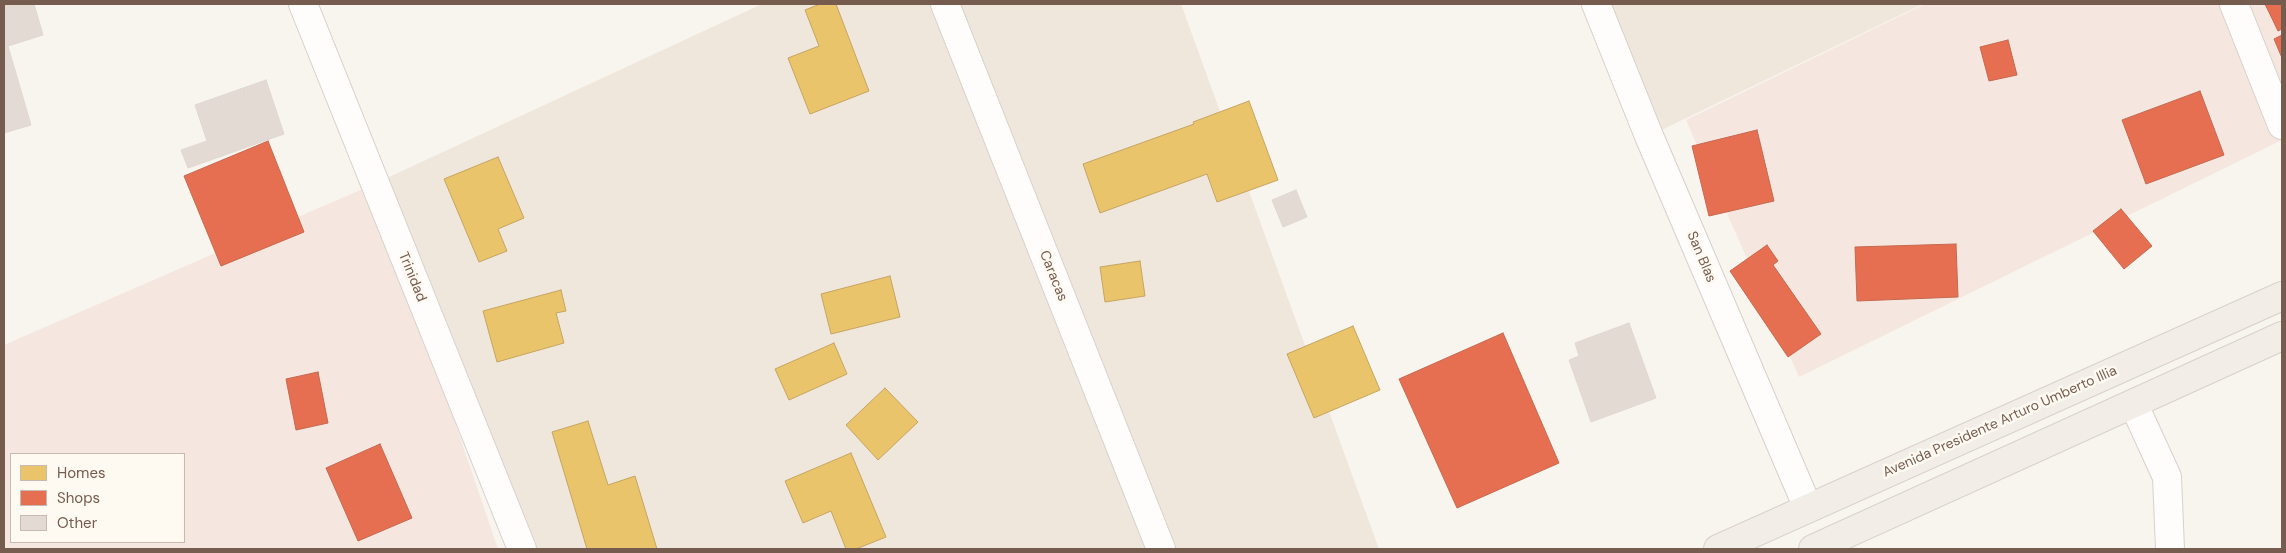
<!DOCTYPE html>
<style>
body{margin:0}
#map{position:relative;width:2286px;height:553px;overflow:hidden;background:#f8f4ee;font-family:"DM Sans",sans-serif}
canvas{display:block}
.frame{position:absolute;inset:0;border:5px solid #755c4f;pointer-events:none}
.legend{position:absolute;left:10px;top:453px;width:175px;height:90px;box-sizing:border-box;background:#fef9f1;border:1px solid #c7bab0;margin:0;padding:6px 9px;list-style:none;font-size:15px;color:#755c4f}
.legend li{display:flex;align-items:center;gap:10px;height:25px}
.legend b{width:25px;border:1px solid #c7bab0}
</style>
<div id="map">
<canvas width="2286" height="553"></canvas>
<div class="frame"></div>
<ul class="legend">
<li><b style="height:14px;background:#e9c46a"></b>Homes</li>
<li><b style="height:14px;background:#e76f51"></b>Shops</li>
<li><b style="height:14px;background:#e2dad3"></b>Other</li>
</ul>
</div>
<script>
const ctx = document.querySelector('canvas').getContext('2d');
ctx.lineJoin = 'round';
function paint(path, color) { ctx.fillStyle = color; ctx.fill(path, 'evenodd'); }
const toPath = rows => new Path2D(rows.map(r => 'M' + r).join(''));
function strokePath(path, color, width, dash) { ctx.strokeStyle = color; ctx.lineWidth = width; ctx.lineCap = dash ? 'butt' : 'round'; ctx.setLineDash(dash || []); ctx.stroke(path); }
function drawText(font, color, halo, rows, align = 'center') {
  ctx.font = font + ' "DM Sans",sans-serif'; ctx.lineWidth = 5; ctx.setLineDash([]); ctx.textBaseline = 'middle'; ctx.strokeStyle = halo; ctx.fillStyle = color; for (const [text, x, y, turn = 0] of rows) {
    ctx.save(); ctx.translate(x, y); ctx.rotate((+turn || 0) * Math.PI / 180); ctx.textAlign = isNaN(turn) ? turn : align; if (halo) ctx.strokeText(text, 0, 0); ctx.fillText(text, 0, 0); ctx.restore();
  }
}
const residential = toPath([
 [762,4,1181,4,1379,549,536,549,374,184],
 [1592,4,1923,4,1649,136]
]);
const commercial = toPath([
 [1925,4,2282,4,2282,140,1799,377,1686,120],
 [374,184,498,549,4,549,4,345],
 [11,454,184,454,184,542,11,542]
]);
const homes = toPath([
 [820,4,836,4,869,91,810,114,788,58,819,46,805,10,820,4],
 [1249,101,1278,180,1217,202,1207,174,1100,213,1083,164,1194,124,1193,122,1249,101],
 [498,157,524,218,498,229,507,251,479,262,444,179,498,157],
 [1140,261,1145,296,1105,302,1100,267,1140,261],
 [890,276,900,317,831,334,821,294,890,276],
 [561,290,566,311,556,313,564,343,497,362,483,311,561,290],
 [1353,326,1380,390,1314,418,1287,354,1353,326],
 [834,343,847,374,789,400,775,369,834,343],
 [885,388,918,422,878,460,846,425,885,388],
 [588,421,608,485,635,476,657,549,587,549,552,432,588,421],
 [851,453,886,537,856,549,846,549,831,511,803,523,785,481,851,453]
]);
const shops = toPath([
 [2265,4,2282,4,2282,29,2278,31,2265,4],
 [2282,35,2282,58,2274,39,2282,35],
 [2008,40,2017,75,1989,81,1980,47,2008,40],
 [2200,91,2224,155,2146,184,2122,120,2200,91],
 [1757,130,1774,201,1709,216,1692,146,1757,130],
 [268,141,304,232,221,266,184,176,268,141],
 [2121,209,2152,246,2124,269,2093,231,2121,209],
 [1956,244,1958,297,1857,301,1855,247,1956,244],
 [1767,245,1778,261,1773,265,1821,334,1788,357,1730,271,1767,245],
 [1503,333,1559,463,1457,508,1399,379,1503,333],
 [318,372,328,423,296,430,286,379,318,372],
 [380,444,412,518,358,541,326,468,380,444]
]);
const building = toPath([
 [4,4,34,4,43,35,8,46,31,125,4,133,4,4],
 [266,80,284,134,188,168,181,150,207,141,195,105,266,80],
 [1296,190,1307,217,1283,227,1272,200,1296,190],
 [1629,323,1656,398,1591,422,1569,360,1579,356,1575,343,1629,323]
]);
const minor = toPath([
 [303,4,522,549],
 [945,4,1161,549],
 [1596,4,1649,136,1808,508],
 [2234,4,2282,125],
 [2134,405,2167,477,2170,549]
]);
const primary = toPath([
 [1718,549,2282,296],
 [1813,549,2282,336]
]);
const streetNames = [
 ["San Blas",1701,257,67],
 ["Caracas",1053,276,68],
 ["Trinidad",412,277,68],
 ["Avenida Presidente Arturo Umberto Illia",2000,422,-24]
];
paint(residential, '#f0e7dc');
paint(commercial, '#f5e7e0');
paint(homes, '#e9c46a');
strokePath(homes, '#c6a562', 1);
paint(shops, '#e76f51');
strokePath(shops, '#c56950', 1);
paint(building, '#e2dad3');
strokePath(building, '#e0d7d0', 1);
strokePath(minor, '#d7d1cc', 30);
strokePath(primary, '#d9d1cb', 30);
strokePath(minor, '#fefdfc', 28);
strokePath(primary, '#f2eee7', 28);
drawText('14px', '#755c4f', '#fef9f1', streetNames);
</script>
